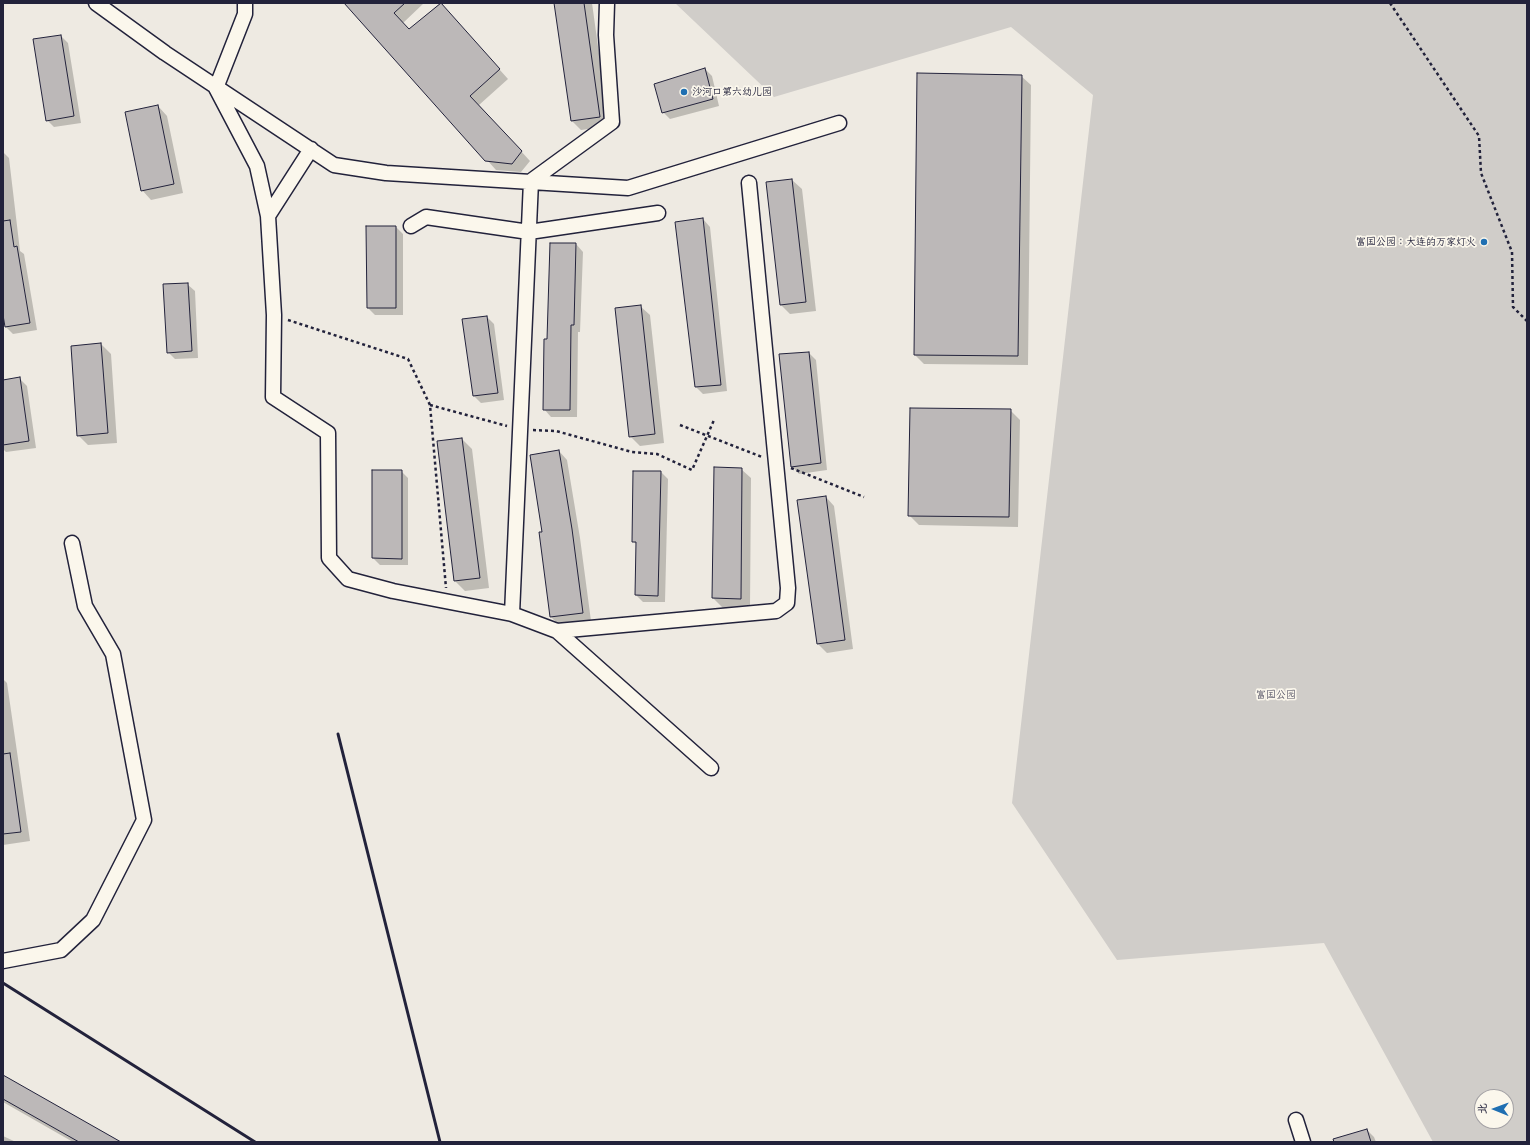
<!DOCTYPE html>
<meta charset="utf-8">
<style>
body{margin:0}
#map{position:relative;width:1530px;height:1145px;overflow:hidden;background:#eeeae2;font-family:"Balsamiq Sans","LXGW WenKai TC",sans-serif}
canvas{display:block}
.frame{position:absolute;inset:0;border:4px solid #22223b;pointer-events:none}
.north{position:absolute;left:1474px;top:1089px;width:40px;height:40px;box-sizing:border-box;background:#fbf7ec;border:1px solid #a4a2a5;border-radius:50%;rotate:271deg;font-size:11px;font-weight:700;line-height:16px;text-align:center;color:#22223b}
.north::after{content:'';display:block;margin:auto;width:14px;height:18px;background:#1f6fb2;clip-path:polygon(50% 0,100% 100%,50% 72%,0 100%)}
</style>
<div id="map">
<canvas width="1530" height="1145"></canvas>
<div class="frame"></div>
<div class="north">北</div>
</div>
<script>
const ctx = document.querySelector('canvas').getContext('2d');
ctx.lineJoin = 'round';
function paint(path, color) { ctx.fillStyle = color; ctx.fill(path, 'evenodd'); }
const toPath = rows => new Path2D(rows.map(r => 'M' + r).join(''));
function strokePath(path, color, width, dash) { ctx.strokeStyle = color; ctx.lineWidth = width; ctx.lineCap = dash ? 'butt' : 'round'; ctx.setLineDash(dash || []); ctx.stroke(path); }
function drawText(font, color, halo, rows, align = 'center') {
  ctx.font = font + ' "Balsamiq Sans","LXGW WenKai TC",sans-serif'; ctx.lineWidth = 3.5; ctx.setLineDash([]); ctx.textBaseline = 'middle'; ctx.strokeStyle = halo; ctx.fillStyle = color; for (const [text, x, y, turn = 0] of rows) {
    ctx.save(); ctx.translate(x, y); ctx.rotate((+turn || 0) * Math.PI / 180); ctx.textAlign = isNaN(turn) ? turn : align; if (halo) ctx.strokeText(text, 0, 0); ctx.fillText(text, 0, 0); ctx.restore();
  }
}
const green = toPath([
 [675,3,1527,3,1527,1142,1433,1142,1324,943,1117,960,1012,803,1093,95,1011,27,774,97],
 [1482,1097,1506,1097,1506,1121,1482,1121]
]);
const shadow = toPath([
 [347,3,424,3,403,23,409,30,440,3,508,79,479,105,530,161,521,172,496,170],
 [555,3,592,3,609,126,581,130,571,120],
 [61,36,68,43,81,123,54,127,47,120],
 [705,69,712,76,719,106,670,119,663,112],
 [1021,76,1031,85,1028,365,924,364,915,355],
 [158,106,167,116,183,193,151,200,142,190],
 [3,152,9,158,20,251,24,254,37,330,13,334,6,327,3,309],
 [792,180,802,189,816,311,790,314,781,305],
 [703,219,710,227,727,391,703,394,696,387,676,223],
 [367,227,396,227,403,234,403,315,375,315,368,308],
 [576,244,583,252,580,332,578,332,577,417,551,417,544,409],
 [187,284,195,291,198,358,175,359,168,352],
 [640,306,650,315,664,443,640,446,630,436],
 [487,317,494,324,504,400,481,403,474,396],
 [101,344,111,354,117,443,88,445,78,435],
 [809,353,816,360,827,470,799,474,792,466],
 [20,379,27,386,36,448,6,452,3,449,3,381],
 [1010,410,1020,420,1018,527,919,525,909,515],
 [462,439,472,449,489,588,465,591,455,581,438,442],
 [559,451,567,460,580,538,591,621,559,625,551,617,544,532],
 [715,468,741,469,751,478,750,608,723,608,713,598],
 [373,471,401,471,408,478,408,565,380,565,373,558],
 [661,472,668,479,665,602,643,602,636,595,637,545,633,541],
 [826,497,834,506,853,649,827,653,818,644],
 [3,679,7,683,30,841,3,845],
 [3,1076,119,1142,73,1142,3,1102],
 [1367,1130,1374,1137,1376,1142,1345,1142],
 [3,1136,16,1142,3,1142]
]);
const building = toPath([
 [344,3,405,3,394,13,409,29,441,3,500,69,470,96,522,151,512,164,485,161,344,3],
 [554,3,584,3,600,117,571,121,554,3],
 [61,35,74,116,46,121,33,39,61,35],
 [705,68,713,99,662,113,654,84,705,68],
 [917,73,1022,75,1018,356,914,355,917,73],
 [158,105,174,184,141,191,125,112,158,105],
 [792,179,806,302,780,305,766,182,792,179],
 [703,218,721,385,695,387,675,222,703,218],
 [10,220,14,247,17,246,30,323,5,327,3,315,3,221,10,220],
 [366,226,396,226,396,308,367,308,366,226],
 [550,243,576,243,574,325,571,325,570,410,543,410,544,339,547,339,550,243],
 [188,283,192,351,167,353,163,284,188,283],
 [641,305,655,434,629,437,615,308,641,305],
 [487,316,498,393,473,396,462,319,487,316],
 [101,343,108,433,77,436,71,346,101,343],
 [809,352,821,463,791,467,779,354,809,352],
 [20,377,29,441,3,445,3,380,20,377],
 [910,408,1011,409,1009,517,908,516,910,408],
 [462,438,480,578,454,581,437,441,462,438],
 [559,450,572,529,583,613,550,617,539,532,542,532,530,455,559,450],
 [714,467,742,468,741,599,712,598,714,467],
 [372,470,402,470,402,559,372,558,372,470],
 [633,471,661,471,658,596,635,595,636,542,632,542,633,471],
 [826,496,845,640,817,644,797,500,826,496],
 [10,753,21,832,3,834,3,754,10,753],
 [3,1075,121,1142,79,1142,3,1099,3,1075],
 [1367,1129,1371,1142,1334,1142,1333,1139,1367,1129]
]);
const path = toPath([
 [1390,3,1479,136,1481,173,1512,252,1513,307,1527,321],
 [288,320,408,359,430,405,446,588],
 [430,405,507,426],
 [680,425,762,457],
 [533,430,556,431,632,452,657,454,692,470,714,420],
 [791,468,864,497]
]);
const minor = toPath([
 [96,3,165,53,334,165,386,173,628,188,839,123],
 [245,3,245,14,216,88,257,166,268,216,274,315,273,397,328,433,329,558,348,579,393,591,512,614,557,631,711,768],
 [268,216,311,149],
 [411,226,426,217,529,232,658,213],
 [512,614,531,181,612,122,606,35,607,3],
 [557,631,776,611,787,603,788,588,749,183],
 [3,961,61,950,93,920,144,820,113,654,85,606,72,543],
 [1296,1120,1303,1142]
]);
const rail = toPath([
 [338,734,440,1142],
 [3,983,255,1142]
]);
const markers = [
 [684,92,4,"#1f6fb2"],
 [1484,242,4,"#1f6fb2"]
];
const poiNames = [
 ["沙河口第六幼儿园",692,92],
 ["富国公园：大连的万家灯火",1476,242,"right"]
];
const parkNames = [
 ["富国公园",1276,695]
];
paint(green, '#d0cdc9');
paint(shadow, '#0003');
paint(building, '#bcb8b8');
strokePath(building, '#22223b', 1);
strokePath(minor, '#22223b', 17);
strokePath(path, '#22223b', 2.5, [3, 3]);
strokePath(minor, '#fbf7ec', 14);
strokePath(rail, '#22223b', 3);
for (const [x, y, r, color] of markers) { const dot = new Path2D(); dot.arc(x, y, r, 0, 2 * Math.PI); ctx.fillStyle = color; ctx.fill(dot); strokePath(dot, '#fbf7ec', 1.5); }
drawText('10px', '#22223b', '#fbf7ec', poiNames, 'left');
drawText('10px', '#565566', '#fbf7ec', parkNames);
</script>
